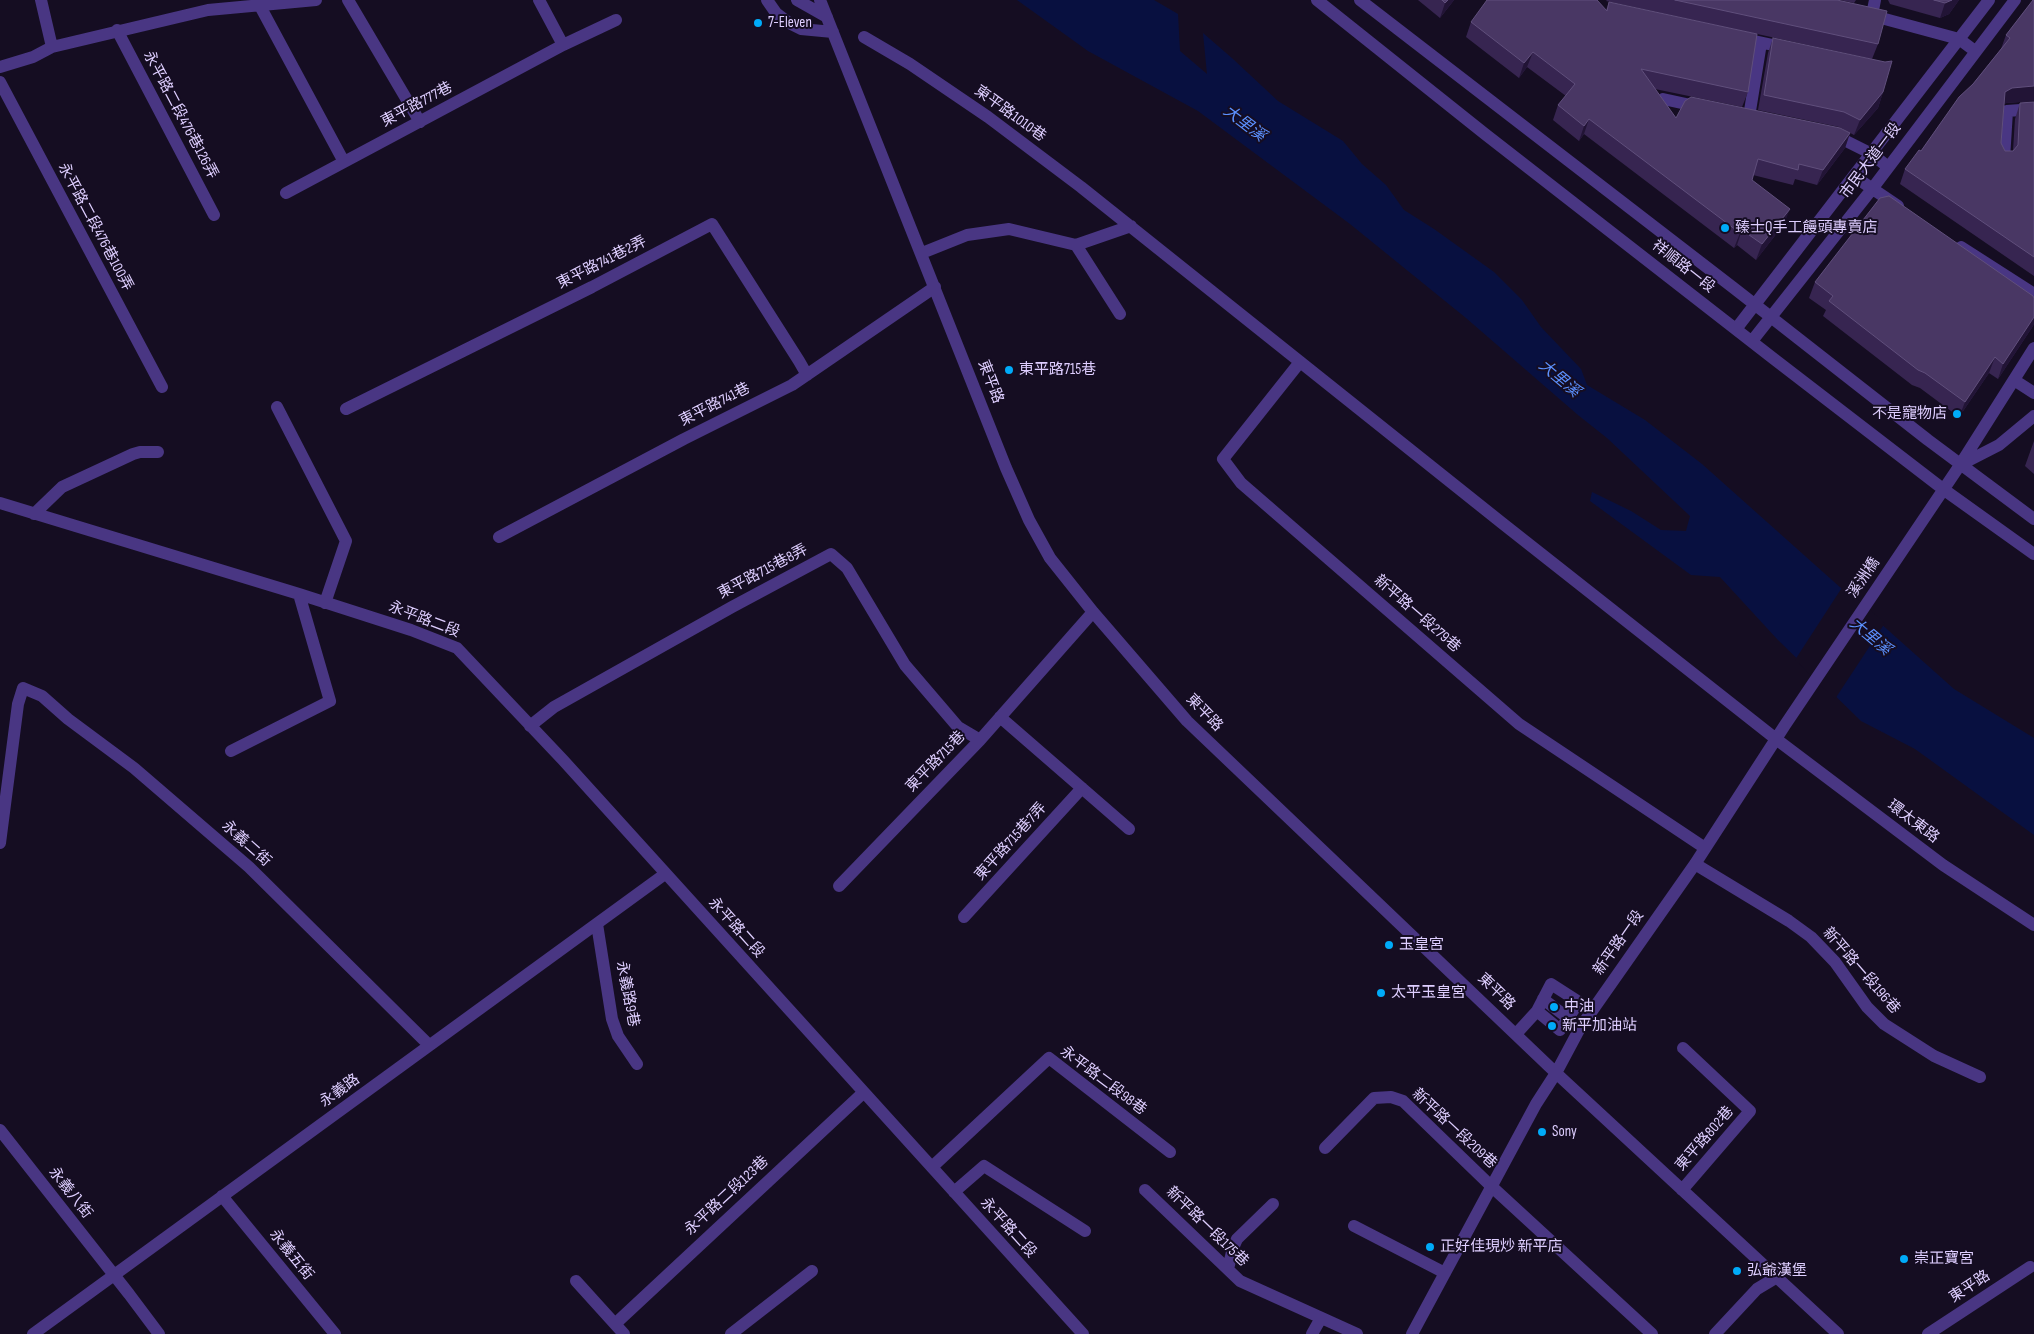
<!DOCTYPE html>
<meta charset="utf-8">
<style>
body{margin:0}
canvas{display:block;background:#150d22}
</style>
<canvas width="2034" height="1334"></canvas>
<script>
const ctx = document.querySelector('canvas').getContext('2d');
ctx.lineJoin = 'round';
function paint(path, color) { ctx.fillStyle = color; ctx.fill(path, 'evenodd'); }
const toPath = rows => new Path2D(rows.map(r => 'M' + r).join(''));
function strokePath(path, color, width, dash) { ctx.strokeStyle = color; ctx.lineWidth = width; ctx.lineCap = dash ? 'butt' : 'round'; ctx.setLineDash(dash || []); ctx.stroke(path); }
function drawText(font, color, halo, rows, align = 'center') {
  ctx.font = font + ' "Sofia Sans Condensed","Noto Sans TC",sans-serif'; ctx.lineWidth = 4; ctx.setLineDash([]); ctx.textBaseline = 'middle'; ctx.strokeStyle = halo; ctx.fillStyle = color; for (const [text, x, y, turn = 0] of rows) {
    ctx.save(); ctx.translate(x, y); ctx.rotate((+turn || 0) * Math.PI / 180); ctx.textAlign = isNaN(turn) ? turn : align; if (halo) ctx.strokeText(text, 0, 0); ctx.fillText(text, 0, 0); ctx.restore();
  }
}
const water = toPath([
 [1017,0,1154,0,1178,14,1180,51,1207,74,1203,33,1233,59,1278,101,1343,141,1362,164,1386,185,1404,210,1434,229,1494,272,1522,300,1541,327,1581,369,1587,385,1645,420,1702,464,1954,689,2034,738,2034,835,1915,749,1861,721,1777,639,1720,577,1691,575,1590,501,1592,492,1631,511,1661,530,1686,531,1690,516,1607,438,1578,415,1466,318,1350,224,1198,111,1088,51]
]);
const pier = toPath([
 [1843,586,1885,623,1835,699,1795,660]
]);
const minor = toPath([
 [41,0,52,47],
 [348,0,420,122],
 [539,0,563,45],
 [767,0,776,13,789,23,801,29,833,32],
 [797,0,827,17],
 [820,0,1006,468,1029,520,1050,558,1093,612,1187,721,1556,1073,1838,1334],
 [1317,0,1485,134,1774,359,1943,489,2034,554],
 [1360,0,1735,289,1928,440,2034,519],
 [260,6,344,162],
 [1870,15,1959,39,1975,51],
 [1872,15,1875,0],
 [117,30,214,215],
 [864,37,910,64,988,117,1081,187,1502,523,1776,739,1943,865,2034,925],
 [1740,38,1787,48],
 [0,67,33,57,52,47,208,10,316,0],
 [0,82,162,387],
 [1663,99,1700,107],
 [1749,117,1761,43],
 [1832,134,1872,154,1888,167],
 [2004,159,2007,111,2034,109],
 [1855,177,1898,206],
 [286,193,563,45,616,20],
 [1076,245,1120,314],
 [1961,247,2034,294],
 [922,253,967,235,1009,229,1076,245,1131,226],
 [1736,329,1989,0],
 [1752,341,1872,189,2015,0],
 [1300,362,1223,459,1241,483,1519,724,1705,848],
 [2014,380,2034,393],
 [277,407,346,541,325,603],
 [346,409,592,287,712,224,799,361,807,375],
 [1960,465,1999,445,2034,416],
 [0,503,299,594,411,630,457,648,563,760,1083,1334],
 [34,514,62,487,133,454,140,452,158,452],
 [499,537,684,439,792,385,935,287],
 [1000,717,1129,829],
 [530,726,554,707,732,607,831,554,847,568,905,665,958,727,980,740],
 [231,751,330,701,299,594],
 [0,843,18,704,23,688,42,696,68,719,134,768,249,867,429,1045],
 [1695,864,1789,921,1811,937,1835,962,1867,1007,1884,1024,1934,1056,1980,1077],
 [839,886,980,740,1093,612],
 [964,917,1082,788],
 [597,924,612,1019,618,1036,637,1064],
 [1543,999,1568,1018],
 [1516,1034,1537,1011,1560,1030,1579,1002,1551,984,1537,1011],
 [0,1130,129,1294,159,1334],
 [1325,1148,1374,1098,1391,1097,1403,1101,1491,1186,1652,1334],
 [932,1167,1049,1058,1170,1152],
 [1145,1190,1240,1281,1357,1334],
 [1682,1190,1750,1111,1683,1048],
 [954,1192,984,1166,1085,1231],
 [222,1196,335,1334],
 [1354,1226,1445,1273],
 [1228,1269,1233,1248,1237,1239,1273,1204],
 [576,1281,624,1334],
 [615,1324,863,1093],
 [33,1334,665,874],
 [731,1334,812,1271],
 [1312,1334,1321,1318],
 [1412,1334,1536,1104,1556,1073,1580,1028,1695,864,1785,725,1960,465,2034,348],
 [1715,1334,1757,1289,1777,1277],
 [1928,1334,2030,1267]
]);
const wall = toPath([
 [1418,0,1454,0,1440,18],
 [1607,0,1837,0,1878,44,1872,59,1606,1],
 [1840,0,1856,0,1854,3],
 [1888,0,1959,0,1949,14,1940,18,1890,4],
 [2034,0,2034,101,2006,103,2004,104,2001,143,2005,151,2013,151,2015,119,2020,103,2034,102,2034,276,1900,184,1905,169,1921,151,1973,84,2001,49,2006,35],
 [1609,2,1748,92,1742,107,1655,89,1676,118,1850,133,1845,148,1817,185,1795,179,1793,185,1753,175,1752,180,1784,224,1756,260,1737,245,1734,248,1584,134,1579,141,1553,120,1558,105,1566,96,1527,67,1519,78,1466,37,1471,22,1606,10],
 [1773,38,1883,92,1878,108,1854,135,1839,127,1758,110,1768,53],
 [1815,282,2034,298,2034,323,2033,326,1998,379,1989,373,1959,417,1920,388,1912,385,1823,316,1826,310,1809,298],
 [2034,441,2034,474,2025,466]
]);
const shadedWall = toPath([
 [1448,0,1454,0,1440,18,1445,3],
 [1952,0,1959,0,1949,14,1940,18,1945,3],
 [1533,52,1527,67,1519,78,1524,63],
 [2034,86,2034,101,2006,103,2000,107,2005,92,2012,88],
 [1883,92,1878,108,1854,135,1860,120],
 [1589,119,1584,134,1579,141,1584,126],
 [1850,133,1845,148,1817,185,1823,170],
 [1790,209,1784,224,1756,260,1762,244],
 [1742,230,1737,245,1734,248,1740,233],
 [2034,317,2034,323,2033,326,1998,379,2003,364],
 [1995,357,1989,373,1959,417,1965,402]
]);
const building = toPath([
 [1442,0,1448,0,1445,3,1442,0],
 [1487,0,1597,0,1607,11,1609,2,1757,34,1748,92,1641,69,1676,118,1685,101,1691,97,1840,128,1850,133,1823,170,1799,164,1798,170,1758,159,1752,180,1790,209,1762,244,1742,230,1740,233,1589,119,1584,126,1558,105,1575,84,1533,52,1524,63,1471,22,1487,0],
 [1675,0,1837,0,1887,11,1878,44,1675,0],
 [1934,0,1952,0,1945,3,1934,0],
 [2033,0,2034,0,2034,86,2012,88,2005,92,2001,143,2005,151,2013,151,2018,145,2020,103,2034,102,2034,257,1905,169,1919,150,1921,151,1959,97,1973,84,2010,38,2006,35,2033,0],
 [1773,38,1885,62,1892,61,1883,92,1860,120,1844,112,1764,95,1773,38],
 [1889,196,2033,296,2034,298,2034,317,2003,364,1995,357,1965,402,1925,373,1918,370,1829,301,1833,296,1815,282,1880,198,1889,196]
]);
const markers = [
 [758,23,5,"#00abf9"],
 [1725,228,5,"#00abf9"],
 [1009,370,5,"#00abf9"],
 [1957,414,5,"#00abf9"],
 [1389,945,5,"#00abf9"],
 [1381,993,5,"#00abf9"],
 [1554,1007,5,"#00abf9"],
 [1552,1026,5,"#00abf9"],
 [1542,1132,5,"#00abf9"],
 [1430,1247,5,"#00abf9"],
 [1904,1259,5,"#00abf9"],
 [1737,1271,5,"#00abf9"]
];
const poiNames = [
 ["7-Eleven",768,23],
 ["臻士Q手工饅頭專賣店",1735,228],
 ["東平路715巷",1019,370],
 ["不是寵物店",1947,414,"right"],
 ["玉皇宮",1399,945],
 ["太平玉皇宮",1391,993],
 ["中油",1564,1007],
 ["新平加油站",1562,1026],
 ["Sony",1552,1132],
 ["正好佳現炒 新平店",1440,1247],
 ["崇正寶宮",1914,1259],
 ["弘爺漢堡",1747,1271]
];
const streetNames = [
 ["東平路777巷",417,105,-28],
 ["東平路1010巷",1010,114,36],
 ["永平路二段476巷126弄",180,115,62],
 ["市民大道一段",1871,161,-53],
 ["永平路二段476巷100弄",95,227,62],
 ["東平路741巷2弄",602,263,-27],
 ["祥順路一段",1683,267,38],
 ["東平路",990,382,69],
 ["東平路741巷",715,405,-27],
 ["東平路715巷8弄",763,572,-28],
 ["溪洲橋",1864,578,-56],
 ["新平路一段279巷",1417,614,41],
 ["永平路二段",424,620,21],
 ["東平路",1204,713,46],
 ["東平路715巷",936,762,-46],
 ["環太東路",1913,822,37],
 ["東平路715巷7弄",1011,842,-48],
 ["永義二街",246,844,42],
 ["永平路二段",736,928,48],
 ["新平路一段",1619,943,-55],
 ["新平路一段196巷",1861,971,49],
 ["東平路",1496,992,44],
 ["永義路9巷",627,994,79],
 ["永平路二段98巷",1103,1081,37],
 ["永義路",340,1091,-36],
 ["新平路一段209巷",1454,1129,43],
 ["東平路802巷",1705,1139,-49],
 ["永義八街",70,1193,52],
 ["永平路二段123巷",727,1196,-43],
 ["新平路一段175巷",1207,1227,44],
 ["永平路二段",1008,1228,48],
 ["永義五街",291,1255,51],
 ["東平路",1970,1287,-33]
];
const waterNames = [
 ["大里溪",1244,124,37],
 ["大里溪",1559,379,40],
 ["大里溪",1870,637,40]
];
paint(water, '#081040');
paint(pier, '#150d22');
strokePath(minor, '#493683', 12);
paint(wall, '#372551');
paint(shadedWall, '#221436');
paint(building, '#493764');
strokePath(building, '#604f7c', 1);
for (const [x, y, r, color] of markers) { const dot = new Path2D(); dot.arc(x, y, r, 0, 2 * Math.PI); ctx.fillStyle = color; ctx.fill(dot); strokePath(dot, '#150d22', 2); }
drawText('15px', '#deceff', '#150d22', poiNames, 'left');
drawText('15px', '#deceff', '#150d22', streetNames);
drawText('italic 16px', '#5c91ff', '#150d22', waterNames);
</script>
